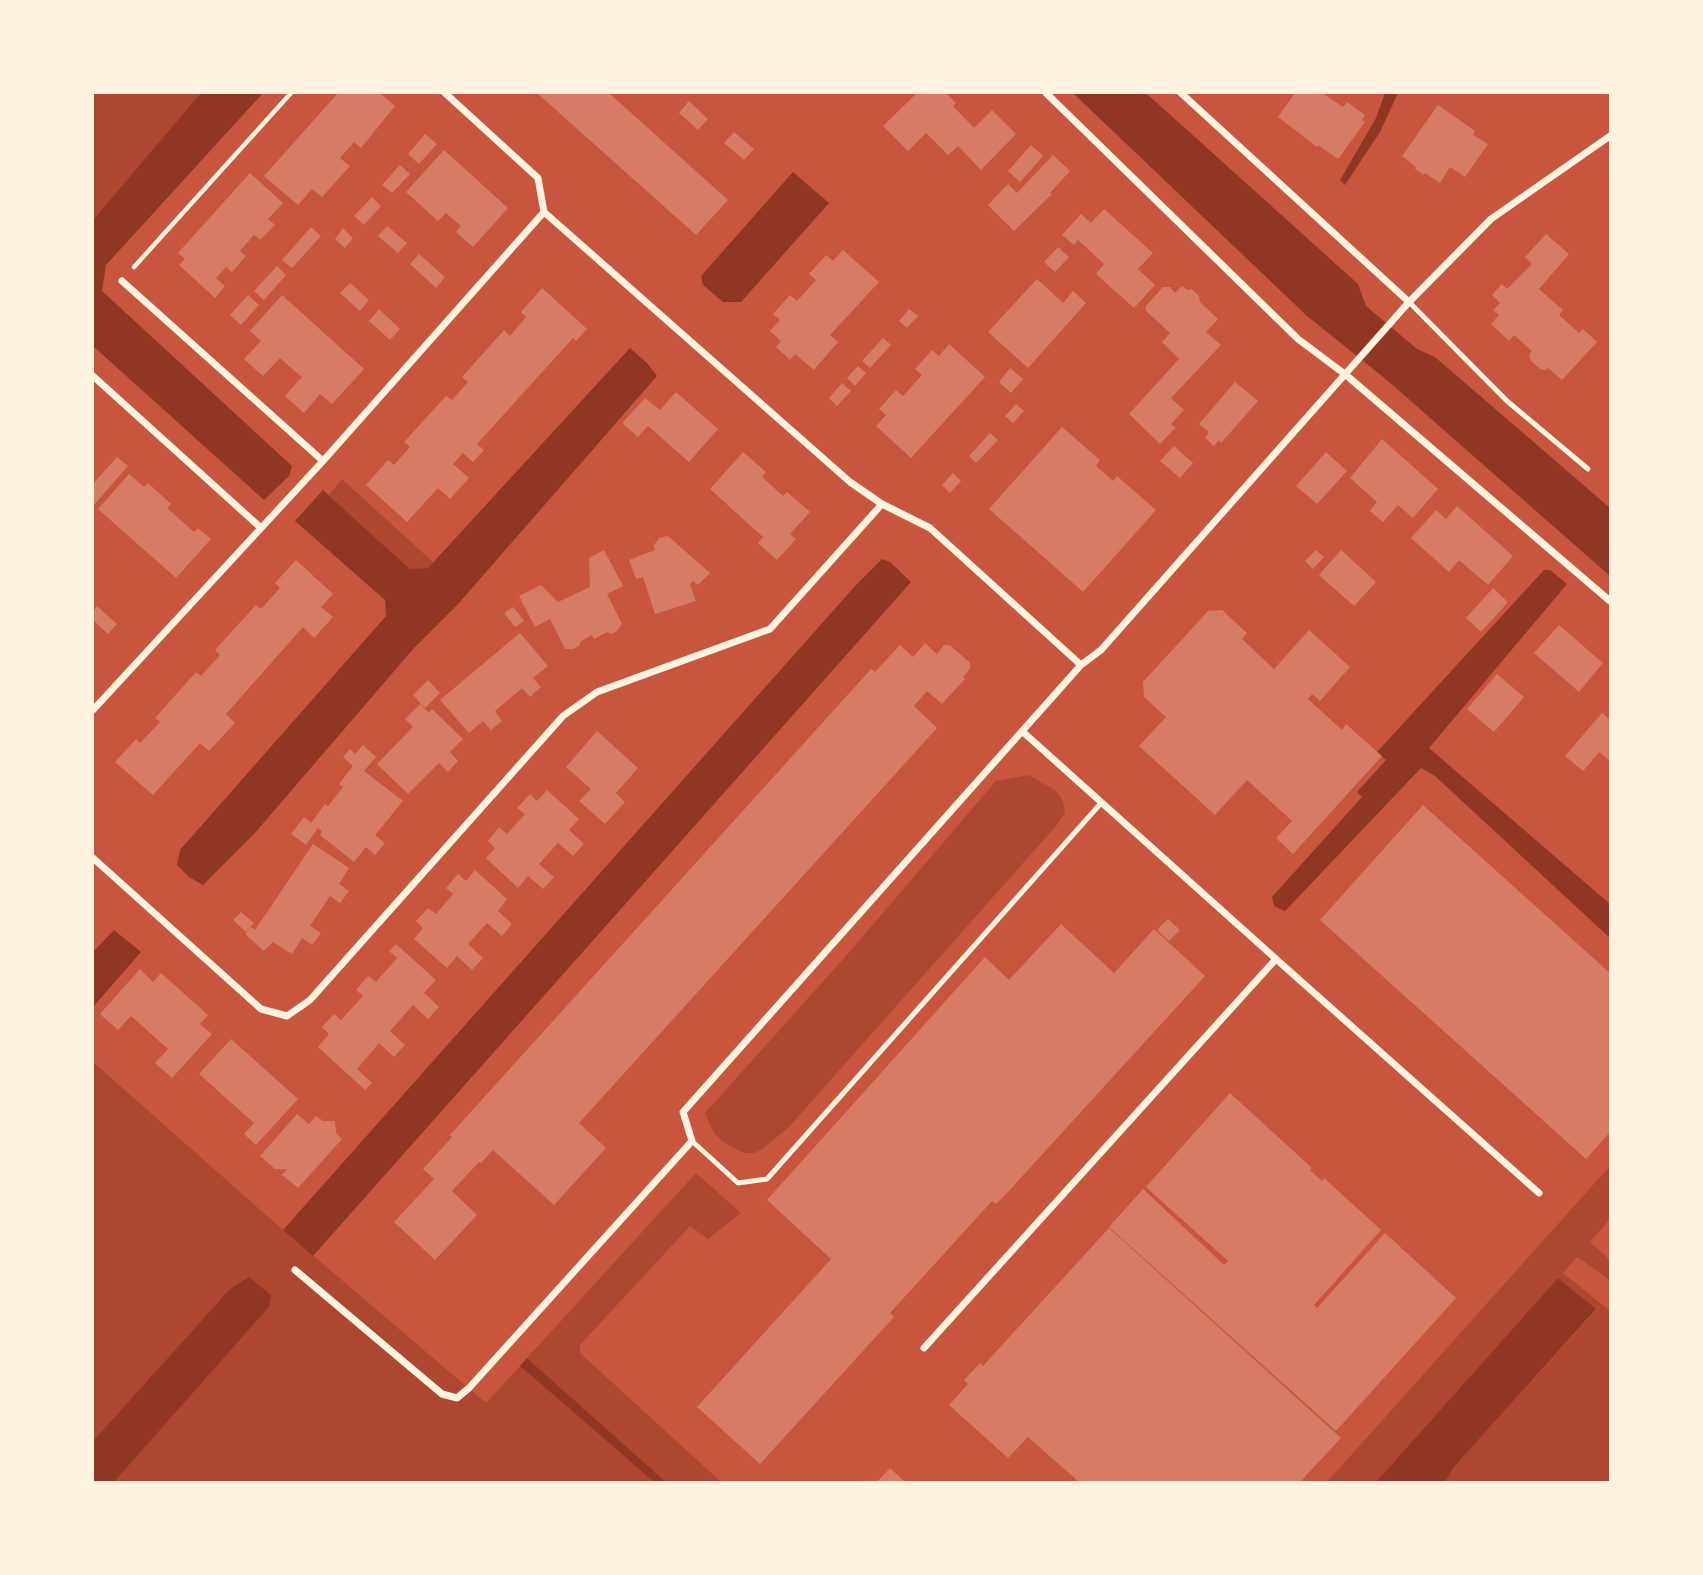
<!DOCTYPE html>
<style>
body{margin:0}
#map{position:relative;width:1703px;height:1575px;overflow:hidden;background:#c8553d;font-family:"Fira Sans Condensed",sans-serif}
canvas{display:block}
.frame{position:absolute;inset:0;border:94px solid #fff3e0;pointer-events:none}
</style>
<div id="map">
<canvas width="1703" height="1575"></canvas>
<div class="frame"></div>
</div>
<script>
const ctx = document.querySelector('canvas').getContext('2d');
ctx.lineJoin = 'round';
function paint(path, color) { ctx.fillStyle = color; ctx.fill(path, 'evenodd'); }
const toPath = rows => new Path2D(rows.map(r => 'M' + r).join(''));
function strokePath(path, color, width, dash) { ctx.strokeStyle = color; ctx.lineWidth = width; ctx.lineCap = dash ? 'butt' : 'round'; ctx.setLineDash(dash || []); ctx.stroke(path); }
const green = toPath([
 [93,93,228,93,93,237],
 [342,479,433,562,428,568,410,569,329,495],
 [1029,775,1056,791,1063,801,1065,813,1056,826,788,1128,762,1149,754,1153,744,1153,723,1142,714,1133,705,1113,845,957,996,781],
 [93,1062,283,1230,486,1403,520,1366,654,1482,114,1482,269,1307,271,1295,230,1289,93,1441],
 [1610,1166,1610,1219,1590,1242,1610,1260,1610,1280,1577,1257,1563,1273,1610,1311,1610,1482,1445,1482,1454,1467,1596,1310,1558,1278,1376,1482,1327,1482],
 [696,1173,741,1213,708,1239,690,1226,580,1345,580,1353,720,1481,666,1482,527,1358]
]);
const water = toPath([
 [201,93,263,93,106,265,102,291,292,466,289,476,264,500,93,346,93,220],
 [1073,93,1146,93,1358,284,1366,306,1417,349,1435,357,1610,508,1610,576,1388,381,1307,316],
 [1385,93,1398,93,1380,132,1345,185,1340,180,1376,118],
 [793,172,829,203,741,302,723,302,703,285,701,276],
 [630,348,647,363,657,376,459,603,414,648,254,834,203,885,189,877,177,865,180,850,386,616,385,600,295,521,323,490,410,569,428,568],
 [882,559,890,562,911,582,313,1256,283,1230,856,585],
 [1544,570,1550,570,1567,584,1429,748,1610,904,1610,938,1435,776,1421,768,1285,911,1274,906,1272,897,1362,797,1357,792,1386,760,1377,752],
 [114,930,141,952,93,1007,93,952],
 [249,1277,271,1295,269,1307,114,1482,93,1482,93,1441,230,1289],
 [1558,1278,1596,1309,1454,1467,1445,1482,1376,1482],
 [527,1358,666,1482,654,1482,520,1366]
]);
const building = toPath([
 [338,93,380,93,395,106,361,148,354,142,340,158,350,166,322,197,312,189,298,205,264,176],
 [537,93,609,93,728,200,696,235],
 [917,93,946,93,956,103,953,106,974,128,992,110,1016,134,981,170,958,146,948,155,926,133,908,151,883,126],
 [1295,93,1322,93,1343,107,1347,102,1365,115,1362,120,1365,122,1338,159,1318,145,1317,147,1278,117],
 [689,101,708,119,698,130,679,113],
 [1438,105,1475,131,1473,135,1488,144,1465,177,1450,167,1440,183,1425,173,1424,175,1415,169,1416,167,1402,156],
 [734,132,754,149,744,160,724,143],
 [425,134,437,144,419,164,408,154],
 [1031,145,1043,156,1020,182,1008,171],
 [444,150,508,208,473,247,456,232,461,226,446,213,438,221,406,192],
 [1053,155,1070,171,1050,193,1052,194,1014,231,988,205,1008,184,1017,193],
 [400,165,410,174,392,193,382,185],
 [250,173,283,203,268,219,275,225,260,240,254,235,240,251,246,256,232,272,226,267,216,278,225,286,215,298,179,265,185,259,178,253],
 [372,197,381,206,364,225,354,216],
 [1104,209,1153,253,1138,269,1155,285,1134,308,1096,274,1104,264,1078,240,1074,245,1062,235,1081,214,1091,223],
 [387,226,407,243,398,253,378,236],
 [311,227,321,236,292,268,282,260],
 [343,228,353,238,345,248,335,239],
 [1546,234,1569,254,1539,289,1563,310,1559,315,1579,333,1583,329,1597,342,1562,380,1548,368,1546,370,1540,369,1531,361,1529,355,1532,351,1514,335,1509,341,1491,324,1499,315,1493,310,1500,303,1492,295,1502,284,1507,289,1532,264,1525,257],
 [1058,247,1069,257,1055,272,1044,262],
 [843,250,879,282,830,335,838,342,814,370,795,354,790,360,776,347,781,341,770,331,780,320,773,314,790,295,797,301,816,280,809,274,826,255,833,261],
 [419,254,445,277,436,288,410,264],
 [277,266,286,275,264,300,254,291],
 [1037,279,1063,303,1073,291,1086,303,1028,368,988,332],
 [350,283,369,300,360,311,340,293],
 [1182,286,1187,290,1192,289,1199,296,1200,302,1218,319,1206,332,1221,345,1171,398,1184,410,1171,424,1175,428,1160,444,1129,414,1179,359,1162,342,1170,333,1146,311,1146,306,1163,287,1170,287,1175,293],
 [542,288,587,329,576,341,573,338,477,444,484,450,473,462,463,453,453,464,469,478,450,499,438,488,407,522,366,485,388,460,394,465,410,447,404,442,446,396,452,400,468,382,462,377,504,330,510,336,526,317,521,312],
 [248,295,259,305,241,325,230,315],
 [282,295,364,369,332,404,320,394,304,413,285,396,302,377,291,368,280,358,263,376,244,359,261,341,250,331],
 [379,309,400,329,390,340,369,321],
 [909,309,918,316,907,328,899,321],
 [883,338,891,345,870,368,862,361],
 [949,344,985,377,911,458,876,426,886,415,879,409,896,390,903,396,922,375,915,369,932,350,939,356],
 [858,366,866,373,855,386,847,378],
 [1010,368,1023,379,1011,393,999,382],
 [1235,382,1258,401,1221,443,1219,440,1214,446,1205,438,1209,432,1199,424],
 [842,383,851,391,837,406,829,398],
 [676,392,718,429,689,462,648,426,638,437,622,423,645,398,660,410],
 [1016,404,1024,411,1013,423,1005,416],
 [1062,427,1100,460,1096,466,1113,481,1117,476,1156,510,1083,592,989,509],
 [990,433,998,440,976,463,969,456],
 [1382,439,1438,489,1413,518,1398,505,1383,522,1370,511,1377,502,1350,478],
 [1174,446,1193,463,1180,478,1160,461],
 [743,452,766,472,762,477,783,496,787,492,810,512,790,534,796,539,777,560,758,543,763,537,710,489],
 [1326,452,1347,471,1317,504,1296,486],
 [117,457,128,466,93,506,93,484],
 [953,473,961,481,950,493,942,485],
 [129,474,144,487,148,483,171,504,167,508,194,532,198,528,211,539,176,578,98,509],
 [1457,506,1513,556,1488,585,1459,560,1449,572,1411,538,1436,510,1446,519],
 [668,536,710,573,698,585,693,581,690,584,696,601,655,614,643,577,636,579,629,560,655,550,654,545,659,538],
 [604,550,623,586,607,594,622,624,617,631,612,634,607,632,594,639,592,635,581,641,579,646,573,649,565,649,550,619,535,627,519,596,541,585,558,602,590,587,589,558],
 [1316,550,1324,557,1313,569,1305,561],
 [1341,550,1376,582,1354,606,1319,575],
 [296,560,333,594,321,607,333,617,314,638,303,627,226,714,235,723,209,751,200,743,153,795,115,762,136,739,140,743,160,722,155,718,196,672,201,676,220,655,215,650,256,605,261,609,280,588,275,583],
 [1493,588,1508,602,1481,632,1466,618],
 [97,606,117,624,108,634,93,620,93,612],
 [513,607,524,621,515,627,504,613],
 [1222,610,1247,633,1242,639,1274,669,1309,630,1350,667,1320,701,1312,694,1308,699,1342,730,1346,724,1382,756,1293,854,1276,838,1292,821,1247,780,1215,815,1139,746,1166,717,1144,697,1143,682,1208,611],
 [1559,625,1603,663,1579,692,1534,653],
 [520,633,548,666,533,678,541,687,530,697,522,688,495,711,502,721,491,730,483,721,469,733,440,700],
 [925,643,937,654,944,645,950,645,970,663,970,669,963,677,965,679,942,704,927,691,914,706,937,728,579,1123,606,1148,554,1205,493,1150,481,1163,479,1162,452,1191,477,1215,435,1260,394,1222,434,1179,423,1169,452,1137,450,1135,871,669,875,672,900,645,913,657],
 [1497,674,1524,697,1494,732,1467,709],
 [428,680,440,693,425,708,413,695],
 [420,704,429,713,432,709,463,739,450,752,458,761,448,772,439,763,408,794,377,764,413,727,405,719],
 [1602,713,1610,720,1610,761,1599,752,1583,771,1565,756],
 [597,731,638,768,616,793,625,802,605,824,579,801,591,789,566,767],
 [363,745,376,757,364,771,403,801,375,835,385,843,375,855,366,847,354,862,320,835,322,831,318,828,306,845,291,834,304,817,311,823,325,804,328,806,343,787,339,784,353,766,343,757,350,749,355,754],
 [547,790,579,819,569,830,584,844,573,856,558,843,539,864,554,877,543,889,528,876,518,888,486,858,495,848,488,841,499,827,507,834,525,814,517,808,530,794,537,801],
 [1423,805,1610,973,1610,1132,1586,1159,1320,920],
 [313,844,349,868,339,884,349,891,340,903,330,896,310,926,321,933,312,945,302,938,292,954,273,942,264,951,245,934,251,927,255,930],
 [475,870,507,899,498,911,512,924,502,936,487,923,468,944,483,958,472,970,457,956,447,968,414,939,423,928,416,921,428,908,436,914,453,894,446,888,458,874,466,881],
 [241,912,254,923,246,932,233,920],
 [1168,919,1180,930,1169,941,1157,930],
 [1061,924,1114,973,1154,929,1205,976,1007,1193,996,1204,992,1201,890,1313,894,1317,760,1464,697,1407,831,1259,767,1200,985,957,1009,980],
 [396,944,436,980,424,993,439,1007,428,1019,413,1005,390,1031,405,1045,394,1057,379,1043,357,1069,372,1083,365,1090,318,1047,329,1034,322,1027,334,1014,341,1020,363,996,356,990,368,976,376,982,397,958,389,951],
 [140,969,153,982,161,973,208,1015,200,1024,212,1034,172,1078,155,1063,168,1049,131,1016,118,1030,100,1014],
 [231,1039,298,1099,256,1145,244,1134,254,1123,199,1074],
 [1230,1093,1312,1168,1310,1170,1322,1181,1324,1178,1381,1230,1314,1305,1317,1308,1385,1233,1456,1298,1336,1431,1109,1227,1143,1189,1224,1265,1228,1261,1146,1187],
 [297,1114,309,1124,316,1116,323,1121,335,1121,336,1133,342,1139,298,1188,282,1175,287,1169,275,1169,260,1156],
 [1109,1228,1341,1438,1300,1482,1079,1482,1028,1437,1008,1458,949,1405,968,1384,964,1380,980,1363,983,1366],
 [890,1468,905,1482,877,1482]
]);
const path = toPath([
 [134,267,291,93]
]);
const service = toPath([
 [1409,302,1507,401,1588,469],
 [692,1141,738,1183,767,1179,1102,802]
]);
const minor = toPath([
 [445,93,538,178,544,212,850,482,882,504,930,528,1081,665],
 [1046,93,1298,339,1346,375,1610,601],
 [1181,93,1409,302,1491,219,1610,136],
 [122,281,323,461],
 [93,376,261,528],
 [93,710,323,461,544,212],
 [93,858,261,1009,287,1016,310,1000,563,716,597,692,770,629,882,504],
 [1276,959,1539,1193],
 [295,1270,442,1394,457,1398,469,1388,692,1141,683,1112,1081,665,1101,650,1409,302],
 [924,1348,1276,959,1023,732]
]);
paint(green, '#ae4732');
paint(water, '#8f3625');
paint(building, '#d67c66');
strokePath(path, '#fff3e0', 4.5);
strokePath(service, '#fff3e0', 5);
strokePath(minor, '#fff3e0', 7);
</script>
